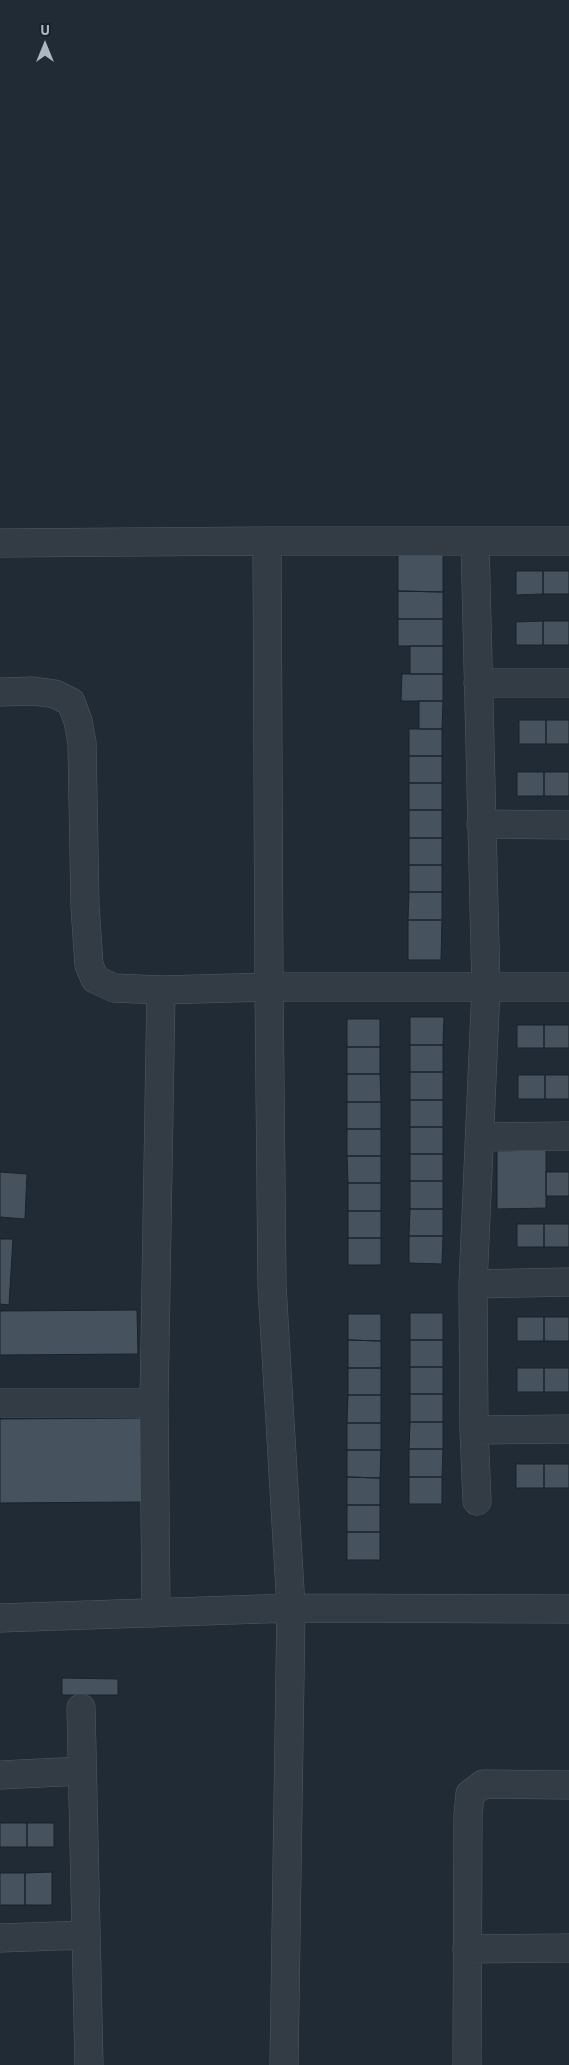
<!DOCTYPE html>
<style>
body{margin:0}
#map{position:relative;width:569px;height:2065px;overflow:hidden;background:#202b35;font-family:"IBM Plex Sans",sans-serif}
canvas{display:block}
.north{position:absolute;left:20px;top:20px;width:50px;height:50px;-webkit-text-stroke:4px #19212a;paint-order:stroke;rotate:0deg;font-size:14px;font-weight:700;line-height:20px;text-align:center;color:#adb7c2}
.north::after{content:'';display:block;margin:auto;width:18px;height:22px;background:#adb7c2;clip-path:polygon(50% 0,100% 100%,50% 72%,0 100%)}
</style>
<div id="map">
<canvas width="569" height="2065"></canvas>
<div class="north">U</div>
</div>
<script>
const ctx = document.querySelector('canvas').getContext('2d');
ctx.lineJoin = 'round';
function paint(path, color) { ctx.fillStyle = color; ctx.fill(path, 'evenodd'); }
const toPath = rows => new Path2D(rows.map(r => 'M' + r).join(''));
function strokePath(path, color, width, dash) { ctx.strokeStyle = color; ctx.lineWidth = width; ctx.lineCap = dash ? 'butt' : 'round'; ctx.setLineDash(dash || []); ctx.stroke(path); }
const building = toPath([
 [398,555,443,555,443,592,398,591,398,555],
 [516,571,543,571,543,594,516,595,516,571],
 [543,571,569,571,569,594,543,594,543,571],
 [398,591,443,592,443,619,398,619,398,591],
 [398,619,443,619,443,646,398,646,398,619],
 [543,621,569,621,569,645,543,645,543,621],
 [543,621,543,645,516,645,516,622,543,621],
 [410,646,443,646,443,674,410,674,410,646],
 [402,674,443,674,443,701,401,701,402,674],
 [419,701,443,701,442,729,419,729,419,701],
 [519,720,546,720,546,744,519,744,519,720],
 [546,720,569,720,569,744,546,744,546,720],
 [409,729,442,729,442,756,409,756,409,729],
 [409,756,442,756,442,783,409,783,409,756],
 [517,772,544,772,544,796,517,796,517,772],
 [544,772,569,772,569,796,544,796,544,772],
 [409,783,442,783,442,810,409,810,409,783],
 [409,810,442,810,442,838,409,838,409,810],
 [409,838,442,838,442,865,409,865,409,838],
 [409,865,442,865,442,892,409,892,409,865],
 [409,892,442,892,442,920,408,920,409,892],
 [408,920,442,920,441,960,408,960,408,920],
 [410,1017,444,1017,443,1045,410,1045,410,1017],
 [347,1019,380,1019,380,1047,347,1047,347,1019],
 [517,1025,544,1025,544,1048,517,1048,517,1025],
 [544,1025,569,1025,569,1048,544,1048,544,1025],
 [410,1045,443,1045,443,1072,410,1072,410,1045],
 [347,1047,380,1047,380,1074,347,1074,347,1047],
 [410,1072,443,1072,443,1100,410,1100,410,1072],
 [347,1074,380,1074,381,1102,347,1102,347,1074],
 [518,1075,545,1075,545,1099,518,1099,518,1075],
 [545,1075,569,1075,569,1099,545,1099,545,1075],
 [410,1100,443,1100,443,1127,410,1127,410,1100],
 [347,1102,381,1102,381,1129,347,1129,347,1102],
 [410,1127,443,1127,443,1154,410,1154,410,1127],
 [347,1129,381,1129,381,1156,347,1156,347,1129],
 [546,1150,546,1208,497,1209,497,1151,546,1150],
 [410,1154,443,1154,443,1181,410,1181,410,1154],
 [347,1156,381,1156,381,1183,348,1183,347,1156],
 [0,1172,27,1174,25,1219,0,1217,0,1172],
 [546,1172,569,1172,569,1196,546,1196,546,1172],
 [410,1181,443,1181,443,1209,410,1209,410,1181],
 [348,1183,381,1183,381,1211,348,1211,348,1183],
 [410,1209,443,1209,443,1236,409,1236,410,1209],
 [348,1211,381,1211,381,1238,348,1238,348,1211],
 [517,1224,544,1224,544,1247,517,1247,517,1224],
 [544,1224,569,1224,569,1247,544,1247,544,1224],
 [409,1236,443,1236,442,1264,409,1263,409,1236],
 [348,1238,381,1238,381,1265,348,1265,348,1238],
 [0,1239,13,1239,9,1305,0,1304,0,1239],
 [137,1310,138,1354,0,1355,0,1311,137,1310],
 [410,1313,443,1313,443,1340,410,1340,410,1313],
 [348,1314,381,1314,381,1341,348,1340,348,1314],
 [517,1317,544,1317,544,1341,517,1341,517,1317],
 [544,1317,569,1317,569,1341,544,1341,544,1317],
 [348,1340,381,1341,381,1368,348,1368,348,1340],
 [410,1340,443,1340,443,1367,410,1367,410,1340],
 [410,1367,443,1367,443,1394,410,1394,410,1367],
 [348,1368,381,1368,381,1395,348,1395,348,1368],
 [517,1368,544,1368,544,1392,517,1392,517,1368],
 [544,1368,569,1368,569,1392,544,1392,544,1368],
 [410,1394,443,1394,443,1422,410,1422,410,1394],
 [348,1395,381,1395,381,1423,347,1423,348,1395],
 [144,1418,144,1502,0,1503,0,1419,144,1418],
 [410,1422,443,1422,443,1449,409,1449,410,1422],
 [347,1423,381,1423,381,1450,347,1450,347,1423],
 [409,1449,443,1449,442,1477,409,1477,409,1449],
 [347,1450,381,1450,380,1478,347,1477,347,1450],
 [516,1464,544,1464,544,1488,516,1488,516,1464],
 [544,1464,569,1464,569,1488,544,1488,544,1464],
 [347,1477,380,1478,380,1505,347,1505,347,1477],
 [409,1477,442,1477,442,1504,409,1504,409,1477],
 [347,1505,380,1505,380,1532,347,1532,347,1505],
 [347,1532,380,1532,380,1560,347,1560,347,1532],
 [62,1678,118,1679,118,1695,62,1695,62,1678],
 [0,1823,27,1823,27,1847,0,1847,0,1823],
 [27,1823,54,1823,54,1847,27,1847,27,1823],
 [52,1872,52,1905,25,1905,25,1873,52,1872],
 [0,1873,25,1873,25,1905,0,1905,0,1873]
]);
const minor = toPath([
 [267,541,269,987,272,1286,291,1608,284,2065],
 [475,542,486,987,473,1284,474,1430,477,1501],
 [0,543,267,541,569,541],
 [478,683,569,683],
 [0,692,33,691,55,694,71,702,78,721,82,743,85,906,89,965,95,979,114,988,161,990,269,987,569,987],
 [481,824,569,825],
 [481,1137,569,1136],
 [473,1284,569,1282],
 [0,1403,154,1403],
 [474,1430,569,1429],
 [156,1613,154,1403,161,990],
 [0,1618,291,1608,569,1609],
 [81,1708,89,2065],
 [0,1775,82,1771],
 [0,1938,86,1935],
 [467,1949,569,1948],
 [467,2065,468,1815,470,1794,483,1784,569,1785]
]);
paint(building, '#46525e');
strokePath(building, '#1a232c', 1);
strokePath(minor, '#505a63', 29);
strokePath(minor, '#333c45', 28);
</script>
